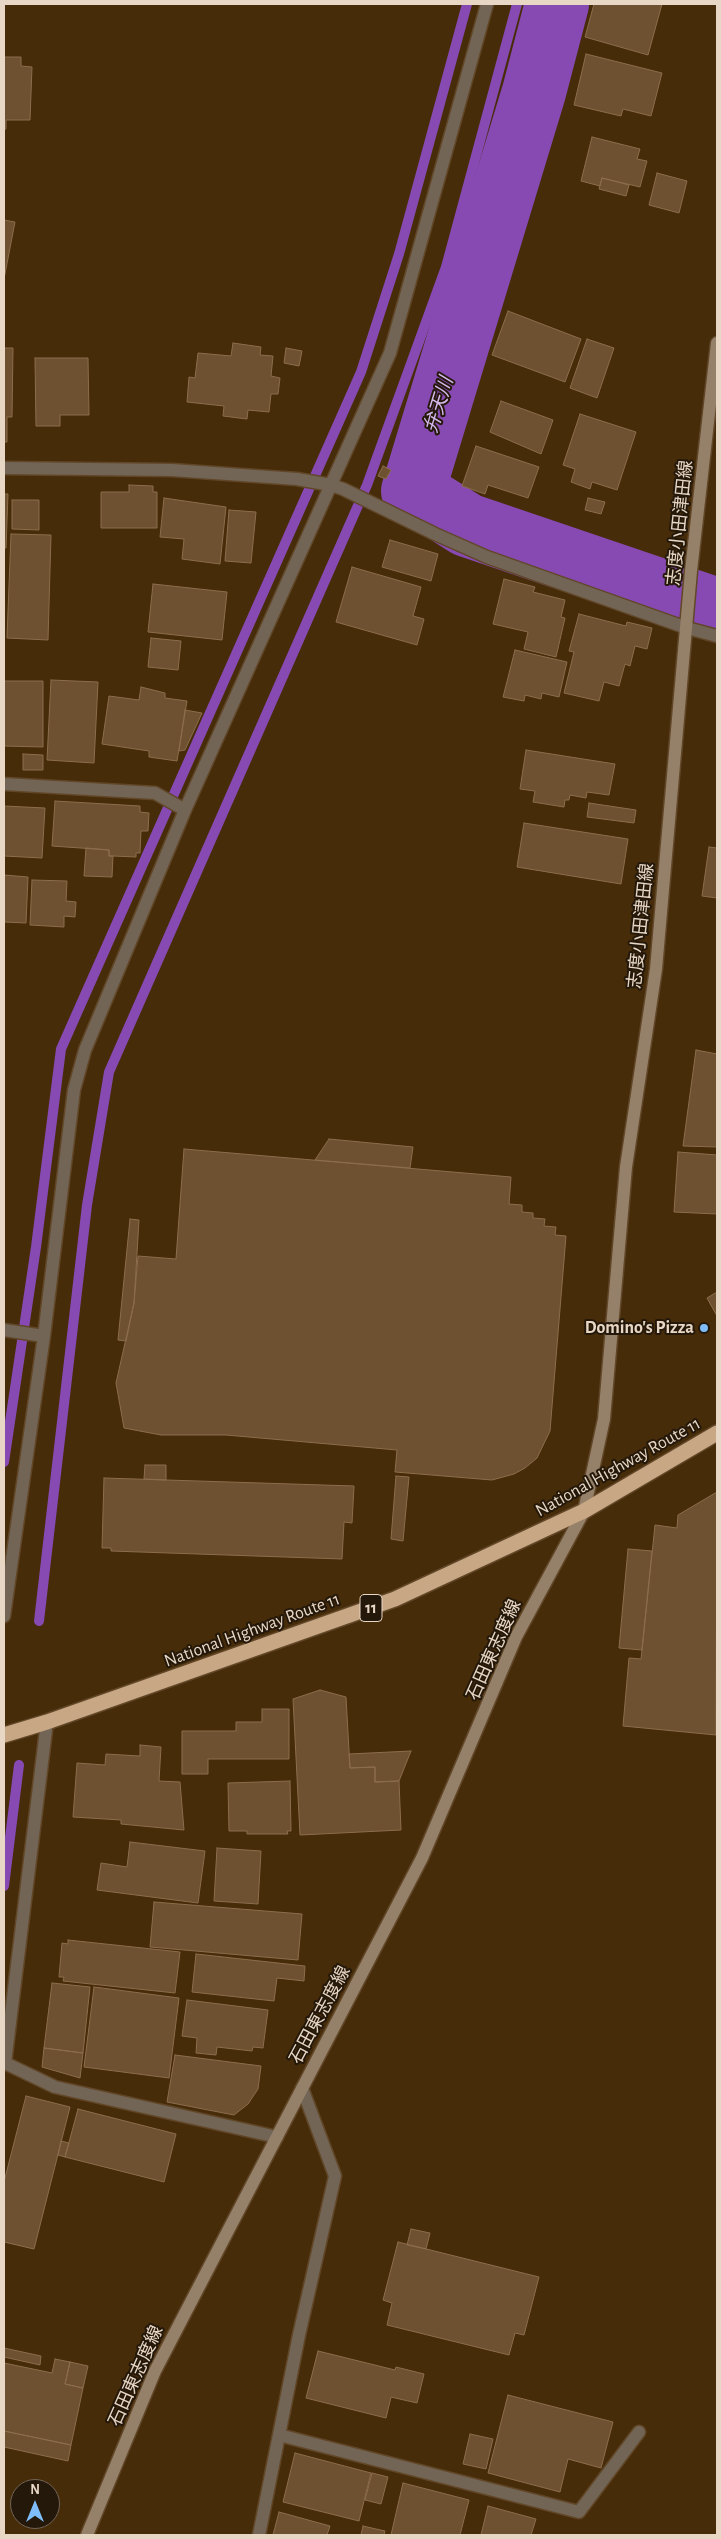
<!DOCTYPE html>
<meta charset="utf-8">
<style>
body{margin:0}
#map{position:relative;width:721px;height:2539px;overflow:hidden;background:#472c0a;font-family:"Alegreya Sans",sans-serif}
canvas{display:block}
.frame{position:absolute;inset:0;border:5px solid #e8d7c5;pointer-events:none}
.north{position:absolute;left:10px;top:2479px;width:50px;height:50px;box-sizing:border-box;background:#24180a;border:1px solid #726455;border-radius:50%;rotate:0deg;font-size:14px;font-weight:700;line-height:20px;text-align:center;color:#e8d7c5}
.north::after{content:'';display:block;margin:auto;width:18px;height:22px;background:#7fbdfa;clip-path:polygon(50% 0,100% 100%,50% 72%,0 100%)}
</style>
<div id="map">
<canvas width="721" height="2539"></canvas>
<div class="frame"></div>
<div class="north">N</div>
</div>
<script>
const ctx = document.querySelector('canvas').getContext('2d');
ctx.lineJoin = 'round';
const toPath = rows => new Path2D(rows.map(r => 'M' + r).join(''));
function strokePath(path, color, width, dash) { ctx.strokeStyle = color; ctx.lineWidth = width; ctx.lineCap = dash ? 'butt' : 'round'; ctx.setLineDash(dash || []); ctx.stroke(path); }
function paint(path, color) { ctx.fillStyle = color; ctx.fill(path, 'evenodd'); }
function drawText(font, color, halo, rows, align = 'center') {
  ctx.font = font + ' "Alegreya Sans","Noto Sans JP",sans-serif'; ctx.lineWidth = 4; ctx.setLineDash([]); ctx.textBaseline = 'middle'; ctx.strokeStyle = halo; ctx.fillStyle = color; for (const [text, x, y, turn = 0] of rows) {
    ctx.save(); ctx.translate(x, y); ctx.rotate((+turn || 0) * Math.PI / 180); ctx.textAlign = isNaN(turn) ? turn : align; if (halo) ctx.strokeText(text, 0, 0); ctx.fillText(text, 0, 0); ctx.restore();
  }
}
const stream = toPath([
 [4,1462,36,1247,61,1049,361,372,399,254,467,4],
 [39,1621,87,1205,109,1072,367,485,446,267,517,4],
 [4,1886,19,1765]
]);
const river = toPath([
 [557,4,534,92,413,491,467,525,717,610]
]);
const building = toPath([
 [594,4,662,4,648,55,585,37,594,4],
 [586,54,662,73,651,116,623,109,621,116,574,105,586,54],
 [4,57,21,57,21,66,32,67,30,120,6,120,6,129,4,129,4,57],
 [592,137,640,149,637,159,647,161,640,187,602,178,600,186,581,181,592,137],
 [657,173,687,181,679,213,649,205,657,173],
 [602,178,629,185,626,196,599,189,602,178],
 [4,220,15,222,4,279,4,220],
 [508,311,581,339,565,382,492,355,508,311],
 [587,339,614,348,597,398,570,388,587,339],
 [233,343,261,347,260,355,273,356,271,376,280,378,278,394,271,394,269,412,248,410,247,419,223,416,224,406,187,402,189,377,195,378,198,353,231,356,233,343],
 [4,348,13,348,12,417,7,417,7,442,4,442,4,348],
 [286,348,302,351,299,366,284,363,286,348],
 [35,358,88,358,89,415,60,415,60,426,36,426,35,358],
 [501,401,553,420,541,454,490,432,501,401],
 [580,414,636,432,617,490,592,482,590,489,571,482,575,469,563,465,580,414],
 [476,446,539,467,528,498,488,485,485,494,462,486,476,446],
 [383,466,391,470,386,479,378,476,383,466],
 [129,485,153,486,153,492,157,492,157,528,101,528,101,492,129,492,129,485],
 [4,494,8,494,6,548,4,548,4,494],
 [164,498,226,507,220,564,182,559,184,539,160,537,164,498],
 [588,498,605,502,601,514,585,510,588,498],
 [12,500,39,500,39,530,12,529,12,500],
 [229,510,256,512,251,563,225,561,229,510],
 [11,534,51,535,48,640,7,638,11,534],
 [390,540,438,554,431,581,382,567,390,540],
 [352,567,421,587,413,616,424,619,417,645,336,622,352,567],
 [504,579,535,587,533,592,565,600,561,617,565,618,556,657,524,649,528,632,493,624,504,579],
 [153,584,227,592,222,640,148,632,153,584],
 [579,614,626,626,627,622,652,628,647,649,635,646,630,666,625,664,619,686,604,682,599,701,564,693,574,652,569,651,579,614],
 [151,638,181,641,178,670,148,667,151,638],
 [515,650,567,662,559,697,542,693,541,699,525,695,524,701,503,697,515,650],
 [51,680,98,682,94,763,47,760,51,680],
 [4,681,43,681,43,747,4,746,4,681],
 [141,687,165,693,165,698,187,701,177,761,149,757,149,751,102,744,109,696,139,700,141,687],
 [185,710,202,713,185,750,179,751,185,710],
 [526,750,615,764,609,795,587,792,586,798,570,795,569,800,565,800,564,807,533,802,535,791,520,789,526,750],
 [23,754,43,755,43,770,23,770,23,754],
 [55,801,140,806,140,812,149,813,148,831,141,831,140,853,136,853,136,857,113,856,109,856,109,850,52,846,55,801],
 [589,803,636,810,634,823,587,817,589,803],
 [4,806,45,808,42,858,4,856,4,806],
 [524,823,628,839,621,884,517,867,524,823],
 [709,847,717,848,717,898,702,896,709,847],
 [86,848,109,850,109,856,113,856,112,877,84,876,86,848],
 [4,875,28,877,26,923,4,922,4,875],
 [32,880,67,881,66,901,76,902,75,917,64,916,64,927,30,925,32,880],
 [696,1050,717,1054,717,1147,683,1146,696,1050],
 [329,1139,413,1147,410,1168,315,1160,329,1139],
 [184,1149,511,1177,509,1204,522,1205,522,1212,533,1213,533,1218,545,1219,544,1226,556,1227,555,1235,566,1236,550,1431,537,1458,525,1468,514,1474,492,1480,395,1472,397,1450,226,1435,161,1435,124,1428,116,1383,134,1303,138,1256,176,1259,184,1149],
 [678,1152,717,1155,717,1214,674,1212,678,1152],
 [130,1219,139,1220,134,1303,126,1341,118,1340,130,1219],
 [717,1292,717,1316,707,1298,717,1292],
 [145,1465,166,1465,166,1480,144,1479,145,1465],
 [396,1476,409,1477,403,1541,391,1539,396,1476],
 [104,1478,354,1486,352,1523,344,1522,342,1559,111,1551,111,1548,102,1548,104,1478],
 [717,1492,716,1735,623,1726,629,1658,641,1659,655,1525,677,1528,678,1515,717,1492],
 [628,1549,652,1551,642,1650,619,1648,628,1549],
 [320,1690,346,1697,350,1768,375,1767,375,1782,399,1781,401,1830,300,1835,293,1699,320,1690],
 [262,1709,289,1709,289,1759,208,1759,208,1774,182,1774,182,1731,236,1731,236,1722,262,1722,262,1709],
 [140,1745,161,1747,159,1781,180,1782,184,1830,121,1824,121,1820,73,1817,77,1763,105,1765,106,1754,140,1756,140,1745],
 [411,1751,399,1781,375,1782,375,1767,350,1768,349,1754,411,1751],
 [290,1781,291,1831,287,1831,288,1834,247,1834,247,1831,229,1831,228,1783,290,1781],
 [130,1842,205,1851,198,1903,97,1890,101,1863,127,1867,130,1842],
 [217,1848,261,1851,258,1904,214,1901,217,1848],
 [154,1902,302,1914,298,1960,150,1947,154,1902],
 [68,1940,180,1952,175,1993,63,1981,64,1977,59,1977,62,1943,68,1944,68,1940],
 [196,1954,305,1966,304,1981,277,1978,274,2001,192,1992,196,1954],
 [52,1983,90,1987,83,2053,44,2048,52,1983],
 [94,1987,179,1998,169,2078,84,2067,94,1987],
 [187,2000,268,2010,263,2048,253,2047,252,2051,217,2047,216,2055,196,2053,197,2038,182,2036,187,2000],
 [44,2048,83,2053,80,2078,42,2067,44,2048],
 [175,2055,261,2066,258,2089,248,2104,234,2115,167,2102,175,2055],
 [26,2096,70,2107,34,2249,4,2242,4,2182,26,2096],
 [78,2109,176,2134,164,2182,65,2157,78,2109],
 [61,2141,69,2143,65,2157,58,2155,61,2141],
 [411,2229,430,2233,426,2249,407,2245,411,2229],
 [398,2242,539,2277,524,2335,515,2333,509,2355,387,2325,392,2303,383,2300,398,2242],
 [4,2348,41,2356,40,2365,4,2357,4,2348],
 [318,2351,395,2370,396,2367,424,2374,417,2403,391,2397,386,2418,306,2398,318,2351],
 [55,2359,70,2362,65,2384,83,2388,71,2445,4,2431,4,2363,52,2373,55,2359],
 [70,2362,88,2366,83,2388,65,2384,70,2362],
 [508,2395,613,2422,601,2468,568,2459,560,2492,488,2473,508,2395],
 [4,2431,71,2445,68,2461,4,2447,4,2431],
 [470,2434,493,2439,486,2469,463,2464,470,2434],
 [295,2453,371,2473,359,2521,283,2502,295,2453],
 [372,2473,388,2477,381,2504,365,2500,372,2473],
 [403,2483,469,2500,460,2535,391,2535,403,2483],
 [488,2506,536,2519,531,2535,481,2535,488,2506],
 [279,2512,330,2526,327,2535,273,2535,279,2512],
 [363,2526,385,2531,384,2535,361,2535,363,2526]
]);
const street = toPath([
 [4,468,172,470,297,479,331,485,343,489,435,534,487,557,687,628,717,636],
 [4,784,155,793,185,810],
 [4,1330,44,1336],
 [4,1616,44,1336,74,1090,85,1050,185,810,390,353,487,4],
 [47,1722,5,2063,55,2087,277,2137],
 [279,2435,579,2512,639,2432],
 [259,2535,299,2335,335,2176,302,2088]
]);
const secondary = toPath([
 [87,2535,155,2371,422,1858,516,1637,584,1511,604,1419,626,1167,656,969,691,571,717,343]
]);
const highway = toPath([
 [4,1735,47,1722,395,1599,584,1511,717,1433]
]);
const markers = [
 [704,1328,5,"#7fbdfa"]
];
const shields = [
 [371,1608,22]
];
const shieldNames = [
 ["11",371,1608]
];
const streetNames = [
 ["志度小田津田線",680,523,-84],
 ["志度小田津田線",641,926,-84],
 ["National Highway Route 11",618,1467,-29],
 ["National Highway Route 11",252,1630,-20],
 ["石田東志度線",494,1650,-66],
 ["石田東志度線",320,2015,-62],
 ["石田東志度線",136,2376,-66]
];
const poiNames = [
 ["Domino's Pizza",694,1328]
];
const waterNames = [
 ["弁天川",439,405,-73]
];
strokePath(stream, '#874ab2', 10);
strokePath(river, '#874ab2', 64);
paint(building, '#6e5131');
strokePath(building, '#8c6d4c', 1);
strokePath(street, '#614728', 15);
strokePath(secondary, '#614728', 15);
strokePath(highway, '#614728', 18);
strokePath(street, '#726556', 12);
strokePath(secondary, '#958069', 12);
strokePath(highway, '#c8a784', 15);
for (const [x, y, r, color] of markers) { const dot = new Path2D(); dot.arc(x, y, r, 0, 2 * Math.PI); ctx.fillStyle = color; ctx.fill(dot); strokePath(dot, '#24180a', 2); }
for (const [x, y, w] of shields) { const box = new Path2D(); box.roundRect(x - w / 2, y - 13.5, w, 27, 4); ctx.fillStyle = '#24180a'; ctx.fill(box); strokePath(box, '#e8d7c5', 1); }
drawText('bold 16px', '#e8d7c5', null, shieldNames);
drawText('18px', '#e8d7c5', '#24180a', streetNames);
drawText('bold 18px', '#e8d7c5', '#24180a', poiNames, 'right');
drawText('italic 19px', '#d4b8ec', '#24180a', waterNames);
</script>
